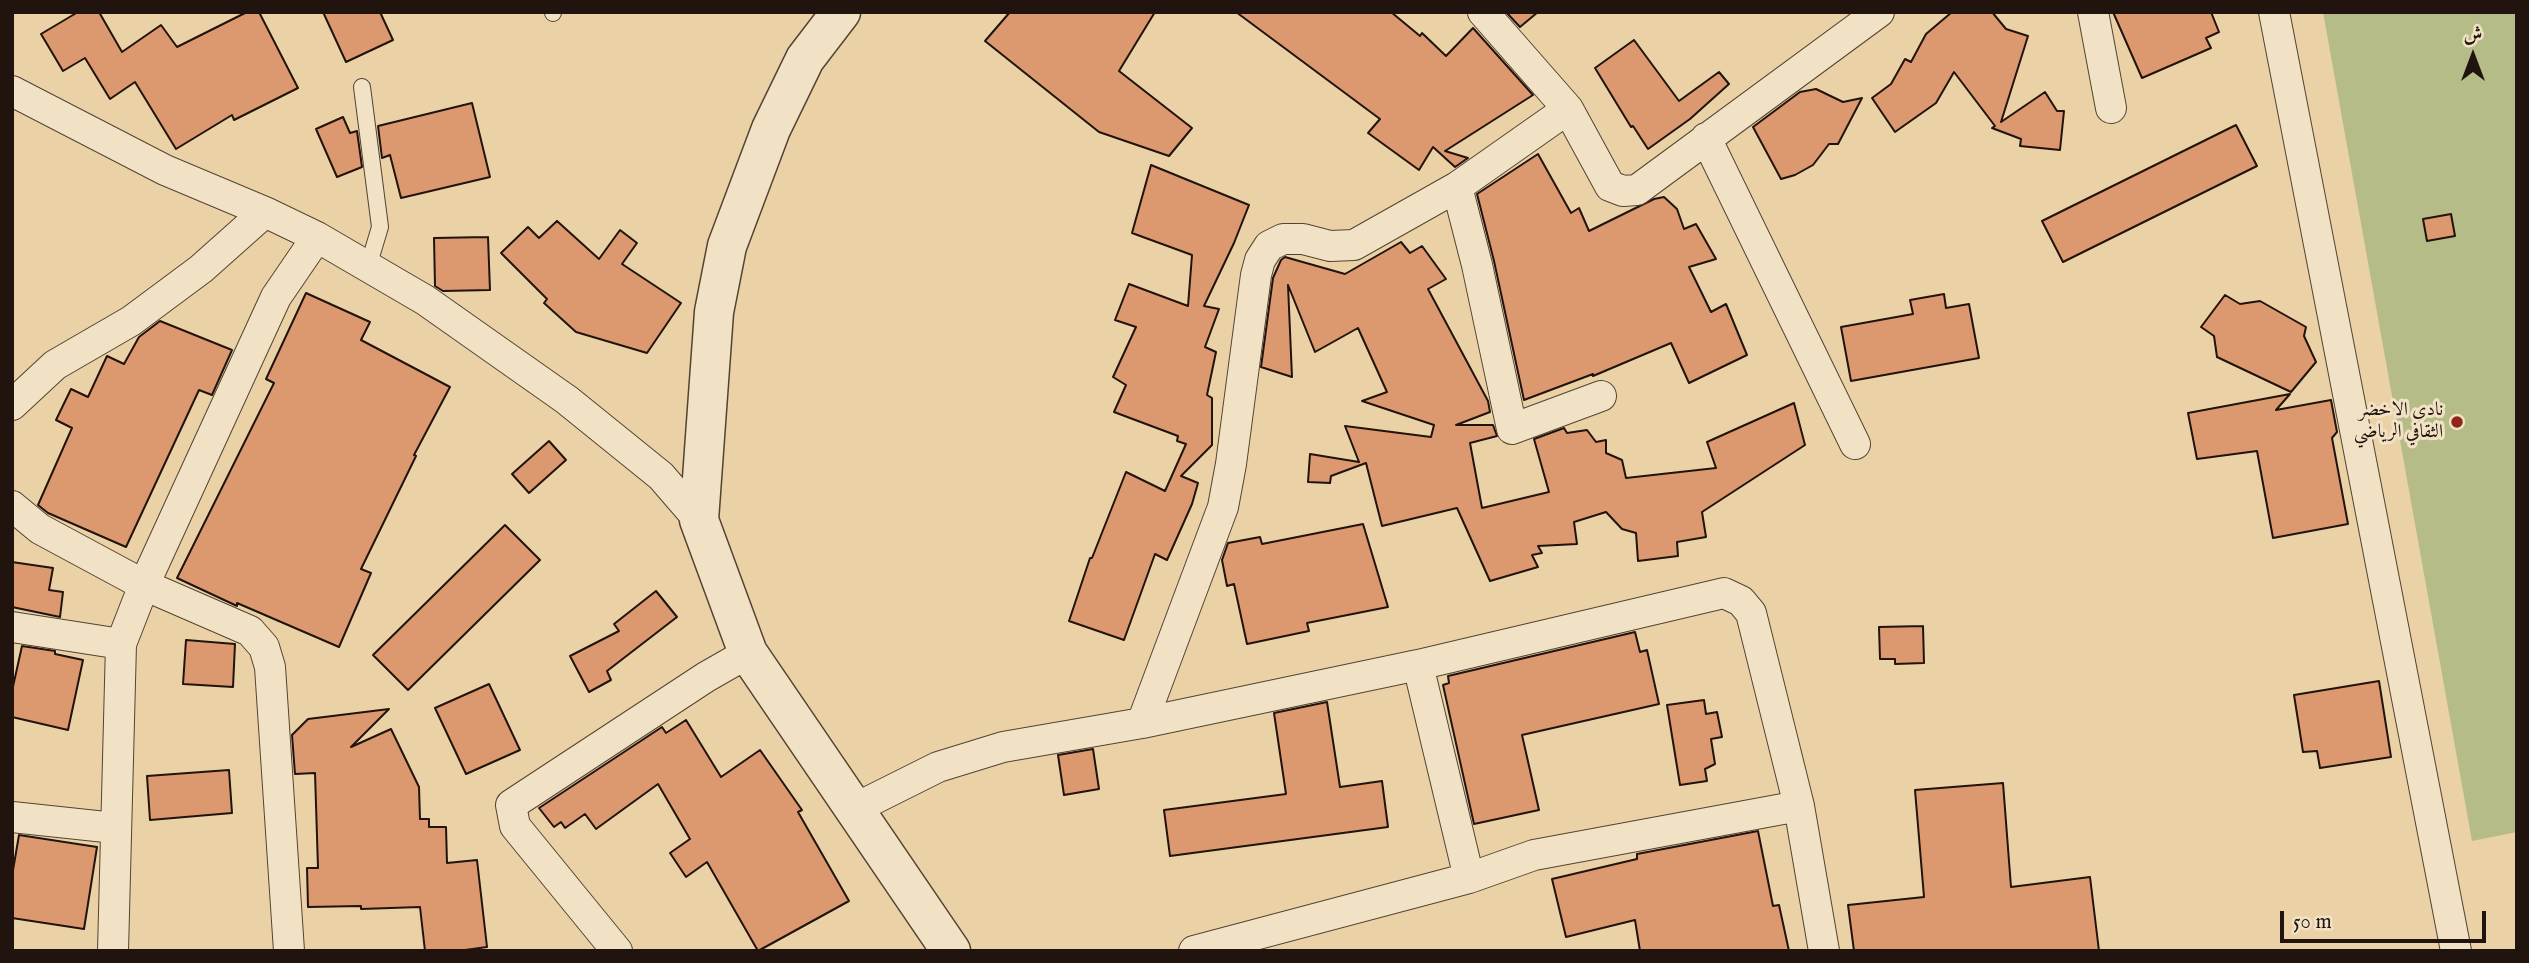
<!DOCTYPE html>
<meta charset="utf-8">
<style>
body{margin:0}
#map{position:relative;width:2529px;height:963px;overflow:hidden;background:#ead2a6;font-family:"IM FELL English",Amiri,serif}
canvas{display:block}
.frame{position:absolute;inset:0;border:14px solid #21130d;pointer-events:none}
.north{position:absolute;left:2438px;top:21px;width:70px;height:70px;-webkit-text-stroke:5px #f1e2c5;paint-order:stroke;rotate:0deg;font-size:19px;font-weight:700;line-height:28px;text-align:center;color:#21130d}
.north::after{content:'';display:block;margin:auto;width:24px;height:32px;background:#21130d;clip-path:polygon(50% 0,100% 100%,50% 72%,0 100%)}
.scale{position:absolute;left:2280px;top:911px;width:206px;height:32px;box-sizing:border-box;border:4px solid #21130d;border-top:0;padding-left:9px;font-size:21px;line-height:24px;white-space:nowrap;color:#21130d;-webkit-text-stroke:5px #f1e2c5;paint-order:stroke}
</style>
<div id="map">
<canvas width="2529" height="963"></canvas>
<div class="frame"></div>
<div class="north">ش</div>
<div class="scale">50 m</div>
</div>
<script>
const ctx = document.querySelector('canvas').getContext('2d');
ctx.lineJoin = 'round';
function paint(path, color) { ctx.fillStyle = color; ctx.fill(path, 'evenodd'); }
const toPath = rows => new Path2D(rows.map(r => 'M' + r).join(''));
function strokePath(path, color, width, dash) { ctx.strokeStyle = color; ctx.lineWidth = width; ctx.lineCap = dash ? 'butt' : 'round'; ctx.setLineDash(dash || []); ctx.stroke(path); }
function drawText(font, color, halo, rows, align = 'center') {
  ctx.font = font + ' "IM FELL English",Amiri,serif'; ctx.lineWidth = 6; ctx.setLineDash([]); ctx.textBaseline = 'middle'; ctx.strokeStyle = halo; ctx.fillStyle = color; for (const [text, x, y, turn = 0] of rows) {
    ctx.save(); ctx.translate(x, y); ctx.rotate((+turn || 0) * Math.PI / 180); ctx.textAlign = isNaN(turn) ? turn : align; if (halo) ctx.strokeText(text, 0, 0); ctx.fillText(text, 0, 0); ctx.restore();
  }
}
const green = toPath([
 [2323,12,2517,12,2517,832,2472,841]
]);
const building = toPath([
 [78,12,99,12,122,52,161,25,177,47,247,12,259,12,298,88,234,120,232,115,176,149,135,82,110,99,85,58,63,71,41,34,78,12],
 [323,12,380,12,393,40,346,62,323,12],
 [1010,12,1155,12,1119,71,1192,128,1169,156,1099,132,985,41,1010,12],
 [1236,12,1391,12,1420,36,1422,33,1446,56,1473,28,1533,95,1445,151,1468,158,1455,167,1433,147,1419,170,1368,133,1380,119,1236,12],
 [1506,12,1538,12,1520,27,1506,12],
 [1952,12,1992,12,2006,29,2028,36,2001,122,2045,92,2057,111,2064,111,2060,150,2020,146,2021,139,1992,128,1995,126,1954,72,1936,103,1895,132,1872,98,1891,84,1905,59,1911,62,1926,34,1952,12],
 [2113,12,2211,12,2219,32,2206,38,2211,48,2142,78,2113,12],
 [1634,40,1679,101,1719,72,1729,84,1690,119,1648,149,1633,126,1631,127,1595,68,1634,40],
 [1816,89,1843,102,1862,98,1838,144,1829,144,1813,165,1795,175,1781,179,1753,127,1800,92,1816,89],
 [472,103,490,177,401,198,390,155,382,158,378,126,472,103],
 [343,117,350,133,357,131,362,167,337,177,316,129,343,117],
 [2236,125,2257,166,2063,262,2042,221,2236,125],
 [1538,154,1571,213,1579,208,1589,231,1654,199,1664,197,1677,209,1684,229,1696,224,1716,259,1689,267,1711,312,1726,304,1747,355,1689,383,1671,343,1593,376,1593,374,1524,400,1494,261,1477,194,1538,154],
 [1151,165,1249,205,1234,243,1204,306,1219,309,1205,347,1216,352,1207,395,1212,398,1212,445,1181,476,1198,483,1192,504,1167,560,1155,554,1124,640,1069,621,1090,558,1092,558,1126,472,1165,491,1186,444,1177,441,1178,436,1114,412,1126,385,1113,377,1136,327,1115,320,1129,284,1188,306,1192,255,1132,233,1151,165],
 [2451,214,2455,236,2427,241,2423,219,2451,214],
 [557,221,599,259,620,230,637,243,622,264,681,303,647,353,576,332,544,303,547,299,501,253,528,227,539,238,557,221],
 [488,237,490,290,443,291,435,286,434,238,488,237],
 [1401,242,1410,253,1422,246,1446,279,1428,289,1488,401,1490,412,1456,425,1493,425,1497,436,1470,443,1482,508,1549,492,1534,439,1564,428,1567,433,1587,430,1596,442,1606,440,1606,453,1622,460,1626,478,1716,468,1707,442,1794,403,1805,445,1702,512,1706,537,1677,542,1678,556,1638,561,1636,533,1622,529,1606,512,1574,522,1577,544,1538,546,1542,553,1532,555,1538,567,1490,581,1457,508,1382,526,1366,463,1331,476,1330,483,1308,482,1310,454,1359,462,1345,426,1431,437,1434,425,1362,401,1387,392,1358,328,1315,352,1288,285,1292,377,1261,367,1273,278,1281,260,1285,257,1345,274,1401,242],
 [306,293,370,322,361,340,450,387,414,455,416,456,361,569,371,573,339,647,237,603,237,606,177,578,274,383,266,379,306,293],
 [1944,294,1946,308,1969,304,1979,358,1851,381,1841,327,1913,314,1910,300,1944,294],
 [2225,295,2240,304,2260,301,2306,327,2304,336,2316,362,2291,392,2217,357,2214,336,2201,327,2225,295],
 [160,321,232,350,212,395,199,390,126,547,48,513,38,505,72,428,56,420,71,389,88,397,107,356,124,364,139,337,160,321],
 [2290,394,2276,410,2331,400,2337,432,2332,438,2348,524,2273,538,2257,451,2197,459,2188,413,2290,394],
 [549,441,566,460,529,493,512,474,549,441],
 [1363,524,1388,607,1307,623,1309,631,1247,644,1234,584,1227,586,1222,560,1228,543,1260,537,1262,544,1363,524],
 [505,525,540,560,408,690,373,655,505,525],
 [12,562,53,568,49,590,63,592,60,617,12,607,12,562],
 [656,591,677,617,607,671,611,680,589,692,570,656,619,631,614,624,656,591],
 [1923,626,1924,663,1895,664,1895,659,1880,659,1879,627,1923,626],
 [1635,632,1640,652,1647,650,1659,704,1522,735,1539,810,1474,824,1443,685,1449,683,1448,676,1635,632],
 [186,640,235,644,233,687,183,684,186,640],
 [22,646,55,651,55,654,83,660,68,730,12,717,12,691,22,646],
 [2379,681,2391,757,2320,768,2317,751,2303,752,2294,695,2379,681],
 [489,684,520,750,466,774,435,708,489,684],
 [1704,700,1706,714,1717,712,1722,737,1711,739,1715,764,1705,769,1707,781,1680,785,1667,705,1704,700],
 [1327,702,1340,787,1382,781,1388,827,1170,856,1164,810,1286,794,1274,713,1327,702],
 [389,709,351,747,391,729,419,787,420,819,429,819,429,827,446,827,447,863,477,860,487,947,458,951,425,951,420,907,361,909,361,906,308,907,307,868,318,868,315,773,295,774,292,735,308,719,389,709],
 [686,720,721,777,760,750,802,810,798,812,849,901,758,951,707,862,686,877,670,853,690,839,658,784,596,829,585,814,565,828,561,822,554,827,539,808,662,727,666,733,686,720],
 [1093,749,1099,789,1064,795,1058,755,1093,749],
 [229,770,232,813,150,820,147,776,229,770],
 [2003,783,2011,887,2090,877,2099,951,1854,951,1848,905,1924,897,1915,790,2003,783],
 [1758,831,1773,906,1779,905,1789,951,1640,951,1635,920,1566,937,1552,879,1637,859,1637,854,1758,831],
 [19,835,97,847,84,929,12,918,12,876,19,835]
]);
const service = toPath([
 [553,12,553,13],
 [362,87,380,227,368,267]
]);
const minor = toPath([
 [1483,12,1568,109,1610,186,1623,191,1637,190,1879,12],
 [2093,12,2111,108],
 [2274,12,2456,951],
 [12,91,165,170,265,212,317,237,425,300,567,400,661,476,699,520],
 [1706,138,1855,444],
 [1457,187,1477,265,1512,429,1601,396],
 [12,405,55,365,131,321,201,269,265,212],
 [12,506,40,529,144,585,250,631,264,647,270,667,289,951],
 [12,627,121,644],
 [1418,665,1469,878],
 [1142,723,1223,507,1231,464,1256,275,1260,260,1269,246,1283,239,1303,239,1330,246,1354,245,1457,187,1568,109],
 [854,809,938,767,1003,747,1142,723,1418,665,1724,593,1741,601,1751,613,1799,806,1824,951],
 [12,817,115,828],
 [113,951,121,644,144,585,276,297,317,237],
 [617,951,515,826,511,805,706,677,748,653],
 [1194,951,1469,878,1534,855,1799,806]
]);
const tertiary = toPath([
 [841,12,805,59,771,129,727,246,714,312,699,520,748,653,951,951]
]);
const markers = [
 [2457,422,7,"#8f2418"]
];
const poiNames = [
 ["نادي الاخضر",2443,411],
 ["الثقافي الرياضي",2443,433]
];
paint(green, '#b6bc87');
paint(building, '#dc986e');
strokePath(building, '#21130d', 2);
strokePath(service, '#534333', 18);
strokePath(minor, '#534333', 32);
strokePath(tertiary, '#534333', 41);
strokePath(service, '#f1e2c5', 16);
strokePath(minor, '#f1e2c5', 30);
strokePath(tertiary, '#f1e2c5', 38);
for (const [x, y, r, color] of markers) { const dot = new Path2D(); dot.arc(x, y, r, 0, 2 * Math.PI); ctx.fillStyle = color; ctx.fill(dot); strokePath(dot, '#f1e2c5', 2.5); }
drawText('19px', '#21130d', '#f1e2c5', poiNames, 'right');
</script>
